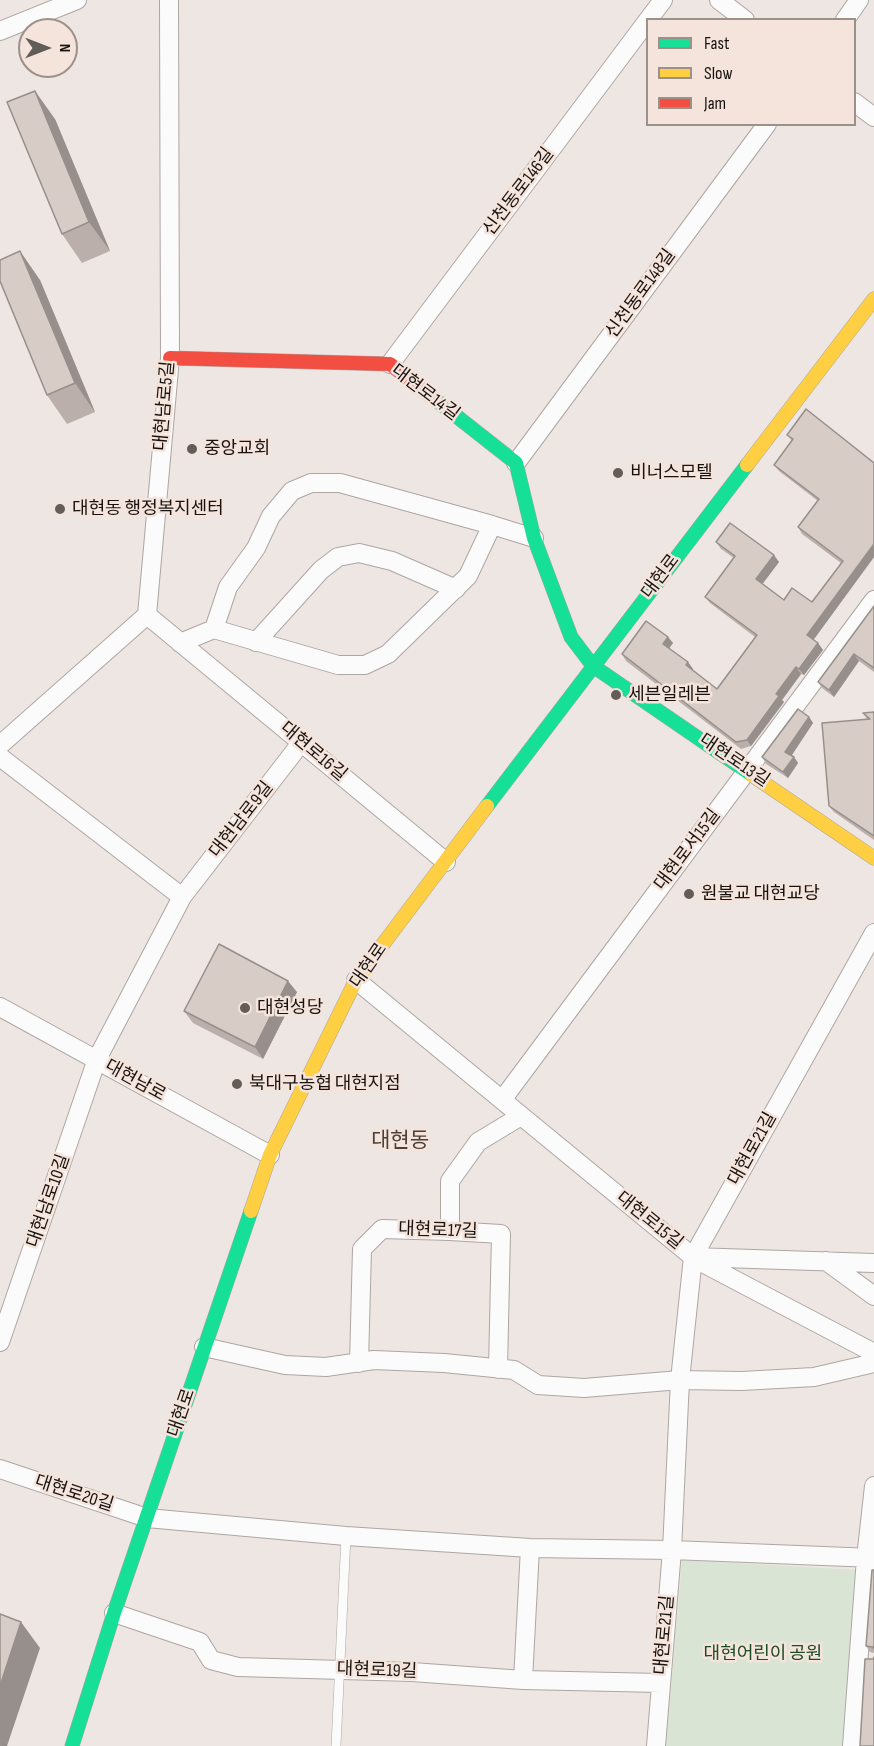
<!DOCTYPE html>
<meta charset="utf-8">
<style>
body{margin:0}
#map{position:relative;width:874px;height:1746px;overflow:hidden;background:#eee6e2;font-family:"Sofia Sans Condensed",sans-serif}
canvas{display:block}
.legend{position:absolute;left:646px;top:18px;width:210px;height:108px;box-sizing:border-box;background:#f4e4dc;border:2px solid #9c908a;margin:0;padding:8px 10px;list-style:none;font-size:18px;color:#181310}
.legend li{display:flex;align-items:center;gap:12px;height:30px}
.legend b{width:30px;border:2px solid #9c908a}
.north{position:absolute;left:18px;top:18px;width:60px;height:60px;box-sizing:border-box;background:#f4e4dc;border:2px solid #9c908a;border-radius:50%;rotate:90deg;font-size:16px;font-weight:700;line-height:24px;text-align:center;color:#181310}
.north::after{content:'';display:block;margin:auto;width:21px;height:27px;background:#635d5a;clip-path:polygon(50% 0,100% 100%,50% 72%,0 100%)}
</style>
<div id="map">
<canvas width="874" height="1746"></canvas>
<ul class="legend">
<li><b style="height:8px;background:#16e098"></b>Fast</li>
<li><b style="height:8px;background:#ffcf43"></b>Slow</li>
<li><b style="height:8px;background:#f24e42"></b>Jam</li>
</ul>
<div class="north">N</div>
</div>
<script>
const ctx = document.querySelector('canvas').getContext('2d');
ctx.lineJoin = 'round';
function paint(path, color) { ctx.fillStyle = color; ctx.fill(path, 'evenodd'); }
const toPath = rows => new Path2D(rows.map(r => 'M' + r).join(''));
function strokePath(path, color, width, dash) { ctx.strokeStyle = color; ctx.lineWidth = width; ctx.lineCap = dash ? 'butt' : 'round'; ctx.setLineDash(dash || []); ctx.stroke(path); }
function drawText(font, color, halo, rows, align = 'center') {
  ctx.font = font + ' "Sofia Sans Condensed","Noto Sans KR",sans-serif'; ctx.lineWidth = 5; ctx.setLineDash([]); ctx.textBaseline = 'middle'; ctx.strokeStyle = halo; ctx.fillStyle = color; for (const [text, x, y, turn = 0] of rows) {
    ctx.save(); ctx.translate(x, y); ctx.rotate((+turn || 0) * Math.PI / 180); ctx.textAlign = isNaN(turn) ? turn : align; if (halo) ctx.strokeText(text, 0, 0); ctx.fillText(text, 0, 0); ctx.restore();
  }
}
const green = toPath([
 [682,1560,859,1570,845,1746,666,1746]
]);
const lane = toPath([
 [336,1746,346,1536]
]);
const street = toPath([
 [719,0,745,20],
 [648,20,663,0],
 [845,20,859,0],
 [0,31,77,0],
 [854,102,874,117],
 [390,364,648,20],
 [516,463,767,124],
 [147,615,446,862],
 [214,629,228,587,256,548,271,516,292,491,311,483,340,483,492,525,534,538],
 [256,642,321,570,338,557,359,553,392,561,456,589],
 [180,643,214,629,338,665,365,665,388,654,468,576,492,525],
 [0,745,147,615,170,358,169,0],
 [0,757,182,897],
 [356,980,693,1257,874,1263],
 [0,1007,270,1155],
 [502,1100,874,600],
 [450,1231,450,1181,478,1142,521,1116],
 [697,1260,874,1353],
 [826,1261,874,1296],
 [0,1342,97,1059,182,897,301,743],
 [204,1347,285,1365,326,1367,374,1360,444,1363,514,1370,538,1385,584,1388,680,1380,742,1381,814,1377,874,1363],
 [359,1363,362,1249,382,1229,450,1231,501,1234,498,1369],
 [0,1469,147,1518,346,1536,530,1548,672,1550,874,1558],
 [114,1613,200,1642,211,1660,238,1667,412,1672,523,1680,661,1683],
 [523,1680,530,1548],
 [656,1746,672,1550,680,1380,693,1257,874,933],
 [852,1746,866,1558,874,1486]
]);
const fast = toPath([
 [427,393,516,463,534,538,571,637,593,666,752,775],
 [487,806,747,465],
 [72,1746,114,1613,251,1211]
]);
const slow = toPath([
 [747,465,874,299],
 [752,775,874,858],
 [251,1211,270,1155,356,980,487,806]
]);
const jam = toPath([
 [170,358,390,364,427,393]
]);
const wall = toPath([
 [55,119,110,251,82,263,62,234],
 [40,280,95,412,67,424,47,395],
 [787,435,874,463,874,557,813,640,818,643,823,650,804,675,801,674,782,700,784,702,751,746,741,749,626,661,622,654,668,637,673,643,669,648,693,669,692,670,717,689,755,637,710,603,705,597,734,558,721,549,716,542,779,562,762,584,784,600,812,602,841,563,802,534,798,527,818,501,779,471,774,465,792,441],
 [874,606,874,672,859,661,834,697,822,688,818,682],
 [874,712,874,840,834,812,829,806,867,719,863,713],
 [809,717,813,723,791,756,794,757,798,763,788,778,766,764,762,757],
 [297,992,263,1059,193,1023,184,1011],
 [874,1570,874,1653,870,1652,866,1646]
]);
const shadedWall = toPath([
 [35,91,55,119,110,251,89,222],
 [20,251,40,280,95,412,75,383],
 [874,544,874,557,812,642,807,635],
 [774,555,779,562,761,586,756,579],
 [668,637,673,643,668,650,663,644],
 [818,643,823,650,804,675,799,669],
 [854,654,859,661,834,697,829,690],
 [688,662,693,669,691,672,686,665],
 [796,667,801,674,782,700,784,702,751,746,747,740,776,694],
 [809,717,813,723,790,758,785,752],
 [794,757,798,763,788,778,783,772],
 [288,981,297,992,263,1059,255,1047],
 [21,1622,40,1648,7,1746,0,1746,0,1686]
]);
const building = toPath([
 [35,91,89,222,62,234,7,102,35,91],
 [20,251,75,383,47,395,0,281,0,260,20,251],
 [806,409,874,463,874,544,807,635,818,643,799,669,796,667,776,694,779,696,747,740,736,742,622,654,646,621,668,637,663,644,688,662,686,665,717,689,757,635,705,597,735,556,716,542,730,523,774,555,756,579,784,600,792,588,812,602,843,561,798,527,819,499,774,465,793,439,787,435,806,409],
 [874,606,874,668,854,654,829,690,818,682,874,606],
 [798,709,809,717,785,752,794,757,783,772,762,757,798,709],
 [874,712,874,836,829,806,822,723,870,719,863,713,874,712],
 [219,944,288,981,255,1047,184,1011,219,944],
 [872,1570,874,1570,874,1649,873,1647,866,1646,872,1570],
 [0,1614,21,1622,0,1686,0,1614],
 [874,1657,874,1746,860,1746,865,1659,873,1659,874,1657]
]);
const markers = [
 [192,449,6,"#635d5a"],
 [618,473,6,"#635d5a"],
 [60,509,6,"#635d5a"],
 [616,695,6,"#635d5a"],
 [689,894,6,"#635d5a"],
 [245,1008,6,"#635d5a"],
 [237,1084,6,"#635d5a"]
];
const streetNames = [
 ["신천동로146길",519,192,-53],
 ["신천동로148길",641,294,-54],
 ["대현로14길",425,393,37],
 ["대현남로5길",165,406,-85],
 ["대현로",661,577,-53],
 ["대현로16길",313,752,40],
 ["대현로13길",734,761,34],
 ["대현남로9길",242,820,-52],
 ["대현로서15길",688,850,-53],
 ["대현로",369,966,-55],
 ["대현남로",135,1081,29],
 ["대현로21길",753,1149,-61],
 ["대현남로10길",49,1201,-71],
 ["대현로15길",649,1221,39],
 ["대현로17길",438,1231,2],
 ["대현로",182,1413,-71],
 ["대현로20길",74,1494,18],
 ["대현로21길",665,1635,-85],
 ["대현로19길",377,1671,2]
];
const poiNames = [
 ["중앙교회",204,449],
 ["비너스모텔",630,473],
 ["대현동 행정복지센터",72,509],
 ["세븐일레븐",628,695],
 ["원불교 대현교당",701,894],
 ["대현성당",257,1008],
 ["북대구농협 대현지점",249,1084]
];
const parkNames = [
 ["대현어린이 공원",763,1654]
];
const quarterNames = [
 ["대현동",400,1142]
];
paint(green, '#dae4d5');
strokePath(lane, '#ada6a3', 10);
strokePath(street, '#ada6a3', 20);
strokePath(fast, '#ada6a3', 15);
strokePath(slow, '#ada6a3', 15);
strokePath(jam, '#ada6a3', 15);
strokePath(lane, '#fcfbfb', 9);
strokePath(street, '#fcfbfb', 18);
strokePath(fast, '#16e098', 14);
strokePath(slow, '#ffcf43', 14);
strokePath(jam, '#f24e42', 14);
paint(wall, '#baafab');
paint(shadedWall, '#978f8b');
paint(building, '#d8ccc7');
strokePath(building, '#978f8b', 1.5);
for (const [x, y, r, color] of markers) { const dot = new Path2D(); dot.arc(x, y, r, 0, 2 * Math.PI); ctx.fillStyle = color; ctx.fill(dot); strokePath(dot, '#f4e4dc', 2); }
drawText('18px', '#181310', '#f4e4dc', streetNames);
drawText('18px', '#181310', '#f4e4dc', poiNames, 'left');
drawText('18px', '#1a4d24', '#f4e4dc', parkNames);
drawText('21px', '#4d4039', '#f4e4dc', quarterNames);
</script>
